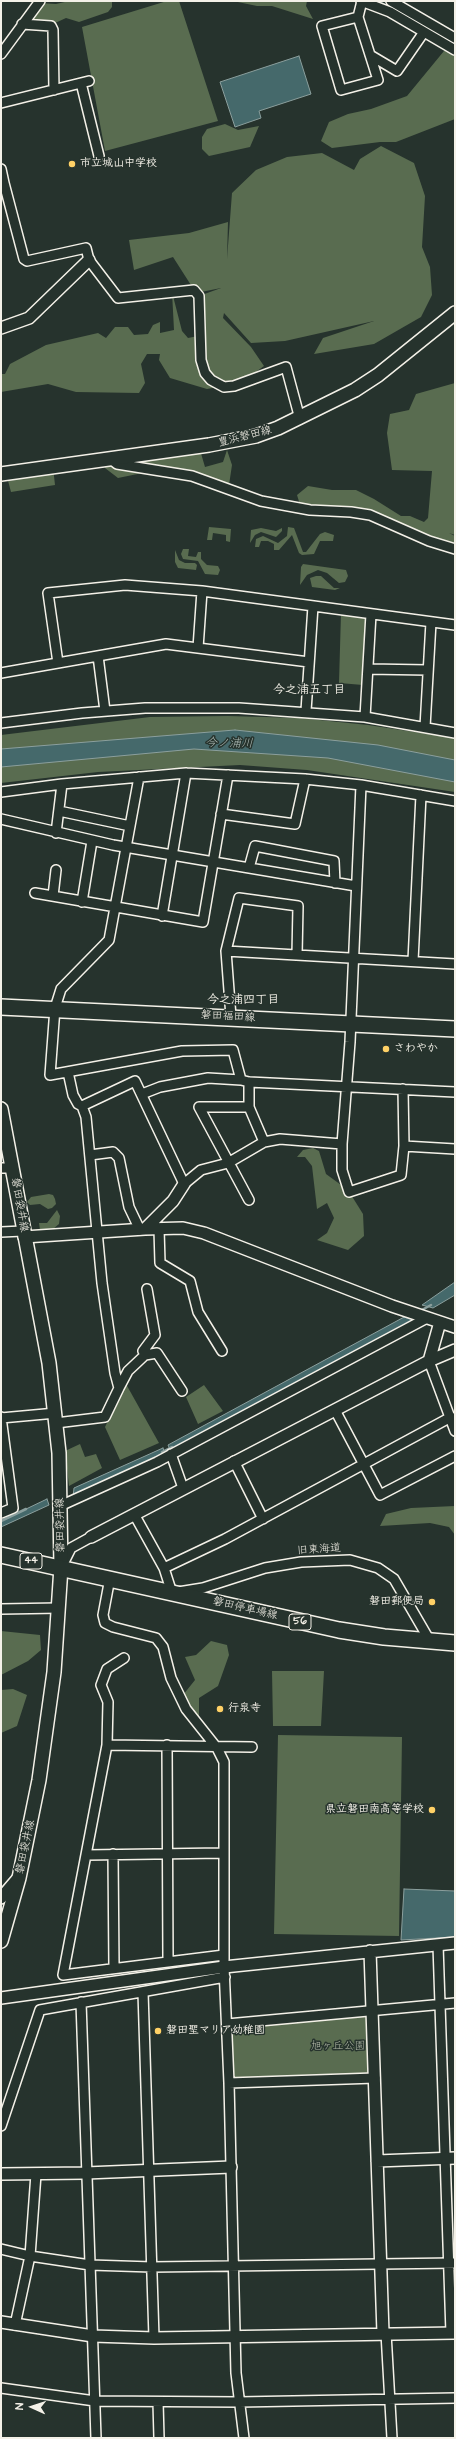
<!DOCTYPE html>
<meta charset="utf-8">
<style>
body{margin:0}
#map{position:relative;width:456px;height:2439px;overflow:hidden;background:#26332d;font-family:"Architects Daughter",sans-serif}
canvas{display:block}
.frame{position:absolute;inset:0;border:2px solid #f4f1e8;pointer-events:none}
.north{position:absolute;left:12px;top:2387px;width:40px;height:40px;-webkit-text-stroke:3px #26332d;paint-order:stroke;rotate:273deg;font-size:11px;font-weight:700;line-height:16px;text-align:center;color:#f4f1e8}
.north::after{content:'';display:block;margin:auto;width:14px;height:18px;background:#f4f1e8;clip-path:polygon(50% 0,100% 100%,50% 72%,0 100%)}
</style>
<div id="map">
<canvas width="456" height="2439"></canvas>
<div class="frame"></div>
<div class="north">N</div>
</div>
<script>
const ctx = document.querySelector('canvas').getContext('2d');
ctx.lineJoin = 'round';
function paint(path, color) { ctx.fillStyle = color; ctx.fill(path, 'evenodd'); }
const toPath = rows => new Path2D(rows.map(r => 'M' + r).join(''));
function strokePath(path, color, width, dash) { ctx.strokeStyle = color; ctx.lineWidth = width; ctx.lineCap = dash ? 'butt' : 'round'; ctx.setLineDash(dash || []); ctx.stroke(path); }
function drawText(font, color, halo, rows, align = 'center') {
  ctx.font = font + ' "Architects Daughter","Klee One",sans-serif'; ctx.lineWidth = 3; ctx.setLineDash([]); ctx.textBaseline = 'middle'; ctx.strokeStyle = halo; ctx.fillStyle = color; for (const [text, x, y, turn = 0] of rows) {
    ctx.save(); ctx.translate(x, y); ctx.rotate((+turn || 0) * Math.PI / 180); ctx.textAlign = isNaN(turn) ? turn : align; if (halo) ctx.strokeText(text, 0, 0); ctx.fillText(text, 0, 0); ctx.restore();
  }
}
const green = toPath([
 [69,1,112,1,112,7,108,12,79,22,66,18,53,24,22,24,38,3,56,4],
 [167,1,179,1,218,121,105,151,82,27],
 [233,1,307,1,306,6,313,19,272,6,257,6],
 [444,51,455,51,455,119,396,142,380,142,332,148,321,141,329,122,348,114,371,109,407,96],
 [225,124,238,130,259,126,250,147,209,156,202,149,202,137,207,129],
 [381,146,414,163,425,196,422,247,430,267,432,295,421,317,374,344,314,354,323,338,374,321,285,341,251,343,224,313,223,318,251,347,264,366,241,383,207,389,170,378,159,360,160,354,147,354,141,364,145,383,139,393,76,392,48,384,1,392,1,374,5,374,10,364,46,345,98,333,106,338,115,327,128,327,134,335,148,334,153,325,160,322,160,333,174,330,172,292,182,331,188,338,198,336,199,296,221,288,196,293,173,257,134,270,129,240,189,233,228,222,227,259,232,193,256,170,287,157,322,153,354,170,360,159],
 [455,383,455,535,449,533,455,536,455,547,384,517,301,508,297,495,308,486,332,490,356,490,374,499,401,516,410,516,424,522,428,518,432,471,392,470,387,433,390,414,409,410,416,394],
 [200,450,205,467,223,462,227,450,232,465,229,485,162,469,118,478,105,468,104,461],
 [53,467,55,485,11,492,6,473],
 [209,527,231,529,230,542,226,541,226,535,213,533,212,540,207,540],
 [288,527,294,528,303,552,306,552,320,534,325,532,334,535,333,541,320,541,314,554,302,555,299,553,292,535,279,550,274,550,274,544,268,541,261,541,259,547,255,547,256,539,263,536,278,543,287,536],
 [261,528,276,531,282,528,282,531,276,537,261,532,255,535,250,543,251,530],
 [183,549,189,549,188,556,196,557,198,552,201,552,201,559,207,565,218,566,220,570,218,575,205,574,198,561,183,559,181,554],
 [175,550,179,560,185,563,195,563,197,565,196,570,178,568,175,562],
 [303,564,346,570,348,576,345,582,339,583,327,573,318,570,307,575,300,585,301,567],
 [316,576,321,576,334,588,340,588,335,590,312,587,310,578],
 [341,613,369,616,363,685,339,683],
 [228,716,300,718,368,725,455,738,455,792,307,770,240,765,98,772,1,783,1,735,150,717],
 [313,1148,319,1151,326,1174,348,1190,363,1214,364,1236,348,1250,317,1240,327,1233,334,1218,327,1203,317,1209,312,1166,305,1157,297,1157,303,1150],
 [49,1194,53,1195,55,1199,56,1204,52,1208,48,1209,40,1204,30,1205,27,1202,31,1197],
 [57,1210,60,1216,59,1224,53,1229,40,1230,39,1223,47,1223],
 [126,1384,159,1443,120,1460,105,1427],
 [204,1385,223,1411,198,1424,186,1397],
 [80,1444,85,1457,96,1454,102,1468,69,1486,65,1451],
 [455,1506,455,1535,449,1527,430,1523,380,1526,386,1514,411,1508],
 [1,1631,40,1635,41,1650,28,1661,1,1675],
 [211,1641,227,1645,229,1655,218,1686,199,1698,199,1717,189,1712,183,1695,195,1680,185,1657,196,1655],
 [272,1671,324,1671,321,1726,273,1726],
 [13,1689,27,1695,17,1726,1,1733,1,1690],
 [278,1735,402,1737,399,1936,274,1934],
 [365,2016,367,2018,367,2073,365,2076,235,2080,231,2077,231,2030,234,2027]
]);
const water = toPath([
 [299,56,311,94,259,111,261,118,235,127,220,82,299,56],
 [235,730,378,745,455,760,455,782,328,758,194,749,1,767,1,749,235,730],
 [455,1282,455,1295,433,1308,422,1305,455,1282],
 [406,1316,415,1320,171,1452,168,1445,406,1316],
 [163,1448,166,1457,73,1497,74,1488,163,1448],
 [47,1499,49,1505,1,1527,1,1521,47,1499],
 [404,1889,455,1891,455,1937,401,1940,404,1889]
]);
const stream = toPath([
 [377,1,391,8],
 [432,31,455,44],
 [420,1311,431,1305],
 [162,1452,172,1447],
 [1,1521,26,1509]
]);
const minor = toPath([
 [361,1,390,12,455,50],
 [391,1,455,38],
 [358,17,378,80,341,90,322,26,358,17,362,1],
 [22,24,51,26,53,30,54,90],
 [1,54,40,1],
 [370,55,397,71,424,32],
 [81,83,99,156],
 [1,103,89,81],
 [1,169,4,183],
 [1,184,4,183,24,259,27,261,86,248,89,260,118,298,194,290,199,296,201,360,205,373,211,380,224,387,234,386,286,367,300,419],
 [112,460,117,464,192,476,261,501,310,510,351,512,370,515,429,541,455,549],
 [198,648,202,591],
 [98,656,105,711],
 [58,663,48,593,125,585,202,591,455,625],
 [368,669,428,670],
 [1,673,166,644,309,662],
 [306,711,313,606],
 [365,717,371,614],
 [1,723,82,713,145,708,239,708,365,717,455,733],
 [425,727,431,622],
 [139,777,109,940,61,989,55,1008,50,1075,182,1051,233,1050,241,1080,249,1082,455,1092],
 [361,785,350,1042,342,1144,342,1170,349,1192,401,1175,404,1146,403,1089],
 [1,792,62,784,186,773,305,779,361,785,455,801],
 [59,811,130,826],
 [221,814,295,824,305,779],
 [1,819,113,845,356,886],
 [56,833,62,784],
 [249,868,255,846,334,861,335,883],
 [35,893,203,922,228,775],
 [53,896,56,870],
 [82,902,92,841],
 [162,916,186,773],
 [226,951,455,964],
 [413,961,421,795],
 [231,1017,226,951,239,898,298,906,297,955],
 [68,1072,73,1095,78,1104,82,1106],
 [249,1082,249,1107,264,1142],
 [142,1094,160,1087,208,1078,241,1080],
 [249,1107,199,1107,249,1200],
 [404,1146,455,1149],
 [90,1155,113,1152,119,1158,129,1207,140,1230],
 [1,1168,12,1168],
 [159,1229,160,1263,190,1281,198,1312,222,1351],
 [1,1232,23,1231],
 [145,1355,157,1353,182,1391],
 [429,1361,455,1431],
 [119,1388,128,1371,145,1355,143,1351,155,1335,147,1289],
 [335,1410,380,1495,455,1456],
 [1,1418,56,1413],
 [56,1423,105,1417,119,1388,115,1373,102,1283,86,1117,82,1106,135,1081,184,1184,201,1170,228,1163,264,1142,280,1139,342,1144],
 [171,1454,183,1488],
 [234,1461,263,1519],
 [60,1506,157,1462,427,1318],
 [1,1513,13,1508,1,1417],
 [134,1514,164,1568,172,1593,203,1588,265,1568,301,1562,350,1560,378,1568,394,1579,430,1641],
 [63,1564,71,1548,91,1537],
 [164,1568,225,1539,451,1417],
 [110,1578,103,1615,105,1623,113,1627,156,1638,163,1647,171,1678,186,1709,217,1748,224,1762,224,1967,229,2083,236,2373,244,2438],
 [1,1609,59,1608],
 [107,1745,108,1702,101,1685,107,1669,124,1658],
 [167,1745,168,1962],
 [113,1854,114,1968],
 [87,1855,222,1853],
 [438,1945,451,2333],
 [224,1955,63,1975,107,1745,252,1747],
 [143,1992,154,2338],
 [81,2002,96,2438],
 [227,2024,455,2003],
 [229,2083,375,2078],
 [1,2126,40,2010,225,1977],
 [1,2249,30,2256,90,2265,152,2267,455,2263],
 [15,2325,30,2256,36,2174],
 [386,2333,392,2438],
 [1,2388,95,2401,239,2402,455,2398],
 [158,2402,159,2438]
]);
const tertiary = toPath([
 [1,328,29,318,89,260],
 [145,1229,173,1201,184,1184],
 [24,1237,145,1229,183,1228,204,1233,392,1306,455,1327],
 [429,1361,440,1322],
 [91,1537,429,1361,455,1350],
 [1,1898,18,1878],
 [370,1951,383,2333],
 [1,1998,224,1967,455,1943],
 [377,2161,455,2158],
 [1,2174,86,2173,231,2167],
 [1,2322,93,2336,154,2338,455,2333]
]);
const secondary = toPath([
 [1,474,209,445,256,436,278,428,355,390,378,375,455,313],
 [1,1109,49,1363,59,1453,61,1567,54,1672,39,1780,19,1878,1,1941]
]);
const primary = toPath([
 [1,1007,455,1029],
 [1,1555,339,1630,384,1637,455,1643]
]);
const markers = [
 [72,164,4,"#ffd166"],
 [386,1049,4,"#ffd166"],
 [432,1602,4,"#ffd166"],
 [220,1709,4,"#ffd166"],
 [432,1810,4,"#ffd166"],
 [158,2031,4,"#ffd166"]
];
const shields = [
 [31,1561,22],
 [300,1622,22]
];
const shieldNames = [
 ["44",31,1561],
 ["56",300,1622]
];
const poiNames = [
 ["市立城山中学校",80,164],
 ["さわやか",394,1049],
 ["磐田郵便局",424,1602,"right"],
 ["行泉寺",228,1709],
 ["県立磐田南高等学校",424,1810,"right"],
 ["磐田聖マリア幼稚園",166,2031]
];
const streetNames = [
 ["豊浜磐田線",245,437,-14],
 ["磐田福田線",228,1017,3],
 ["磐田袋井線",19,1205,80],
 ["磐田袋井線",61,1525,-91],
 ["旧東海道",319,1550,-4],
 ["磐田停車場線",245,1609,13],
 ["磐田袋井線",26,1847,-78]
];
const parkNames = [
 ["旭ヶ丘公園",338,2047]
];
const neighbourhoodNames = [
 ["今之浦五丁目",309,690],
 ["今之浦四丁目",243,1000]
];
const waterNames = [
 ["今ノ浦川",229,744,1]
];
paint(green, '#596c50');
paint(water, '#45696b');
strokePath(water, '#8b9f9d', 1);
strokePath(stream, '#8b9f9d', 2.5);
strokePath(minor, '#f4f1e8', 12);
strokePath(tertiary, '#f4f1e8', 14);
strokePath(secondary, '#f4f1e8', 16);
strokePath(primary, '#f4f1e8', 18);
strokePath(minor, '#26332d', 9);
strokePath(tertiary, '#26332d', 11);
strokePath(secondary, '#26332d', 13);
strokePath(primary, '#26332d', 15);
for (const [x, y, r, color] of markers) { const dot = new Path2D(); dot.arc(x, y, r, 0, 2 * Math.PI); ctx.fillStyle = color; ctx.fill(dot); strokePath(dot, '#26332d', 1.5); }
for (const [x, y, w] of shields) { const box = new Path2D(); box.roundRect(x - w / 2, y - 8, w, 16, 3); ctx.fillStyle = '#26332d'; ctx.fill(box); strokePath(box, '#f4f1e8', 1); }
drawText('bold 10px', '#f4f1e8', null, shieldNames);
drawText('bold 11px', '#f4f1e8', '#26332d', poiNames, 'left');
drawText('11px', '#f4f1e8', '#26332d', streetNames);
drawText('11px', '#b6bcab', '#26332d', parkNames);
drawText('bold 12px', '#f4f1e8', '#26332d', neighbourhoodNames);
drawText('italic 12px', '#aebbb6', '#26332d', waterNames);
</script>
